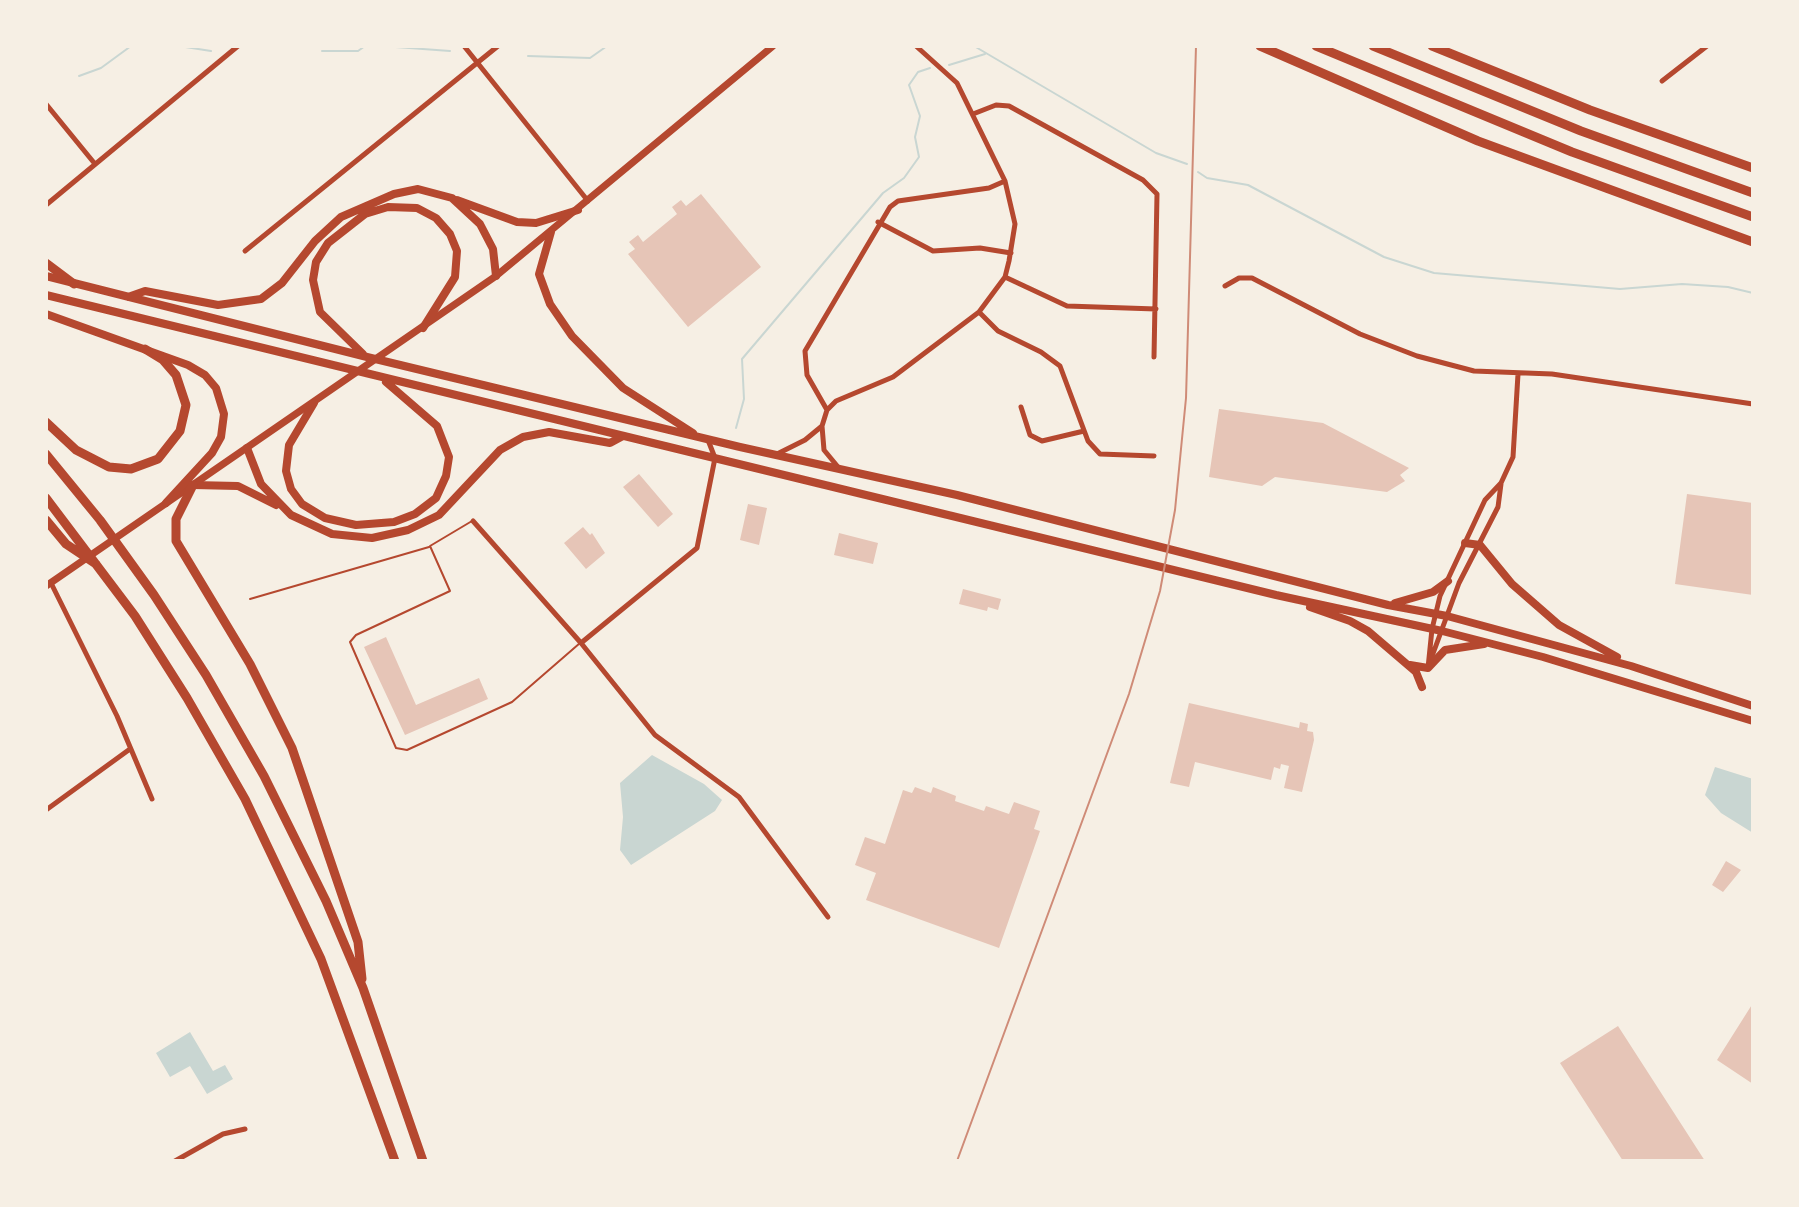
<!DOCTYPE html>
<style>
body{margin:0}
#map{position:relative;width:1799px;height:1207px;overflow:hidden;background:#f6efe4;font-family:Signika,sans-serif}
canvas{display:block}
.frame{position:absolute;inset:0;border:48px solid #f6efe4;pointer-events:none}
</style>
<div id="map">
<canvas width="1799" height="1207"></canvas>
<div class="frame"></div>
</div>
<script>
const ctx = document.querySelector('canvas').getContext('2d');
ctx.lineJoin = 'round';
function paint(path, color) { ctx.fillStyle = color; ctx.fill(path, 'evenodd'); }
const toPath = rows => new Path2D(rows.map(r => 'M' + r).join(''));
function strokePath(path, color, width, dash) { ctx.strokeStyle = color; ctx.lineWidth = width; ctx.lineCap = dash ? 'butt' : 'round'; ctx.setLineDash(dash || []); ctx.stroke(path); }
const water = toPath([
 [652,755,704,784,722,800,715,811,631,865,620,850,623,817,620,783],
 [1715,767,1753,779,1753,833,1721,813,1705,795],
 [190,1032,213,1071,225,1065,233,1079,207,1094,190,1066,170,1077,156,1053]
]);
const stream = toPath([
 [179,46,211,51],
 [382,46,450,51],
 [974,46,1156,153,1187,164],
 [322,51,358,51,365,46],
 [528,56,590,58,607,46],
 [949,65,985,54],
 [79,76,101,68,131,46],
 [1198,172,1207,178,1248,185,1384,257,1434,273,1620,289,1682,284,1728,287,1753,293],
 [736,428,744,399,742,359,883,193,904,178,919,157,915,137,920,116,909,85,918,72,930,68]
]);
const building = toPath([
 [701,194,761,267,688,327,628,254,635,249,629,242,638,235,643,242,677,214,672,207,681,200,686,206],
 [1219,409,1323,423,1409,468,1400,475,1405,481,1387,492,1275,477,1262,486,1209,477],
 [639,474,673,514,658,527,623,487],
 [1687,494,1753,503,1753,595,1675,584],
 [748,504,767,508,759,545,740,540],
 [583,527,590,535,592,533,605,553,586,569,564,543],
 [839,533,878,543,873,564,834,555],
 [963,589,1001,599,998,610,988,607,987,611,959,604],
 [386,637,416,705,479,678,488,699,405,735,364,647],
 [1189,703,1299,728,1300,722,1308,724,1307,731,1313,732,1314,740,1302,792,1284,788,1289,766,1281,764,1280,769,1274,767,1271,780,1195,762,1189,787,1170,783],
 [915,787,931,793,933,787,956,796,955,801,984,811,986,806,1009,814,1014,802,1040,811,1034,829,1040,831,999,948,866,900,876,873,855,865,865,837,885,844,903,790,912,793],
 [1726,861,1741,870,1723,892,1712,885],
 [1753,1003,1753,1084,1717,1060],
 [1618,1026,1705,1161,1623,1161,1560,1063]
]);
const service = toPath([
 [472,521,430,546,450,591,356,635,350,642,396,748,407,750,512,702,580,643],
 [250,599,429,547]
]);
const minor = toPath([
 [464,46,588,201],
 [1662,81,1707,46],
 [46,104,95,164],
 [973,114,996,105,1009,106,1143,180,1157,194,1154,357],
 [46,205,238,46],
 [878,222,933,251,980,248,1011,253],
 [245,251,498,46],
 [1005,277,1067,306,1156,309],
 [1225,286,1239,278,1252,278,1360,334,1417,356,1474,371,1552,374,1753,404],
 [979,312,998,331,1041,352,1060,366,1088,441,1100,454,1154,456],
 [1021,407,1030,435,1042,441,1084,431],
 [827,410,807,375,805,351,890,207,898,201,989,188,1005,181],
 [822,426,827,410,836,401,893,377,979,312,1005,277,1009,261,1015,224,1005,181,957,83,916,46],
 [775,455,805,440,822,426,824,450,838,467],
 [473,521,581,643,655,735,739,797,828,917],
 [51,583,117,716,152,799],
 [581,643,697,548,715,458,708,440],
 [1431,659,1459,583,1498,507,1501,484],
 [1428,668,1432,629,1440,596,1485,500,1501,483,1513,457,1518,374],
 [46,810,130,749],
 [175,1161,223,1134,245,1129]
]);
const secondary = toPath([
 [46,586,496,276,773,46]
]);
const trunk = toPath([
 [457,200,517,222,536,223,578,210],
 [551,232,539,274,550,304,572,336,623,388,693,433],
 [46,276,367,357,740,447,957,495,1388,605,1447,616,1631,666,1753,706],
 [46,295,1276,595,1442,631,1543,657,1753,721],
 [128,297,145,291,218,305,261,299,282,283,315,241,341,217,394,194,418,189,452,198,480,224,493,249,496,276],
 [46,314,188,365,205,375,216,388,224,414,221,437,212,453,166,503],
 [363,354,320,312,313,280,316,262,328,243,365,214,388,207,417,208,436,218,450,234,457,251,455,277,423,328],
 [314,403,289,445,286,471,291,489,302,504,325,518,356,525,394,522,415,514,436,498,446,476,449,457,437,426,386,382],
 [247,448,261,484,291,515,332,534,372,538,408,530,439,515,500,450,523,437,549,432,610,443,623,436],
 [193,485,238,486,276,505],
 [1465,543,1480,545,1512,584,1559,625,1617,657],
 [1395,603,1433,592,1448,581],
 [1310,607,1350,621,1368,631,1416,672,1422,687],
 [1410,665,1428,668,1445,650,1484,644]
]);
const motorway = toPath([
 [1260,46,1478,141,1753,242],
 [1316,46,1572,152,1753,217],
 [1373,46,1581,131,1753,193],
 [1432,46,1590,110,1753,168],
 [46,263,74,284],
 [46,422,76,450,109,467,131,469,158,459,180,431,186,405,176,375,163,360,145,349],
 [46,454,100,520,154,595,206,675,264,776,326,901,363,988,423,1161],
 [193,485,176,519,176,541,250,664,292,748,358,942,362,979],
 [46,498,135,616,187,698,245,799,321,959,395,1161],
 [46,520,66,544,96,564]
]);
const rail = toPath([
 [957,1161,1129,694,1160,591,1175,510,1186,398,1196,46]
]);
paint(water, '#c9d6d2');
strokePath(stream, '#c9d6d2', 2);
paint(building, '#e6c5b7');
strokePath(service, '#b5482f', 2);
strokePath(minor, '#b5482f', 5);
strokePath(secondary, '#b5482f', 7);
strokePath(trunk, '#b5482f', 8);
strokePath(motorway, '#b5482f', 9);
strokePath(rail, '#cf8b77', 2);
</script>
